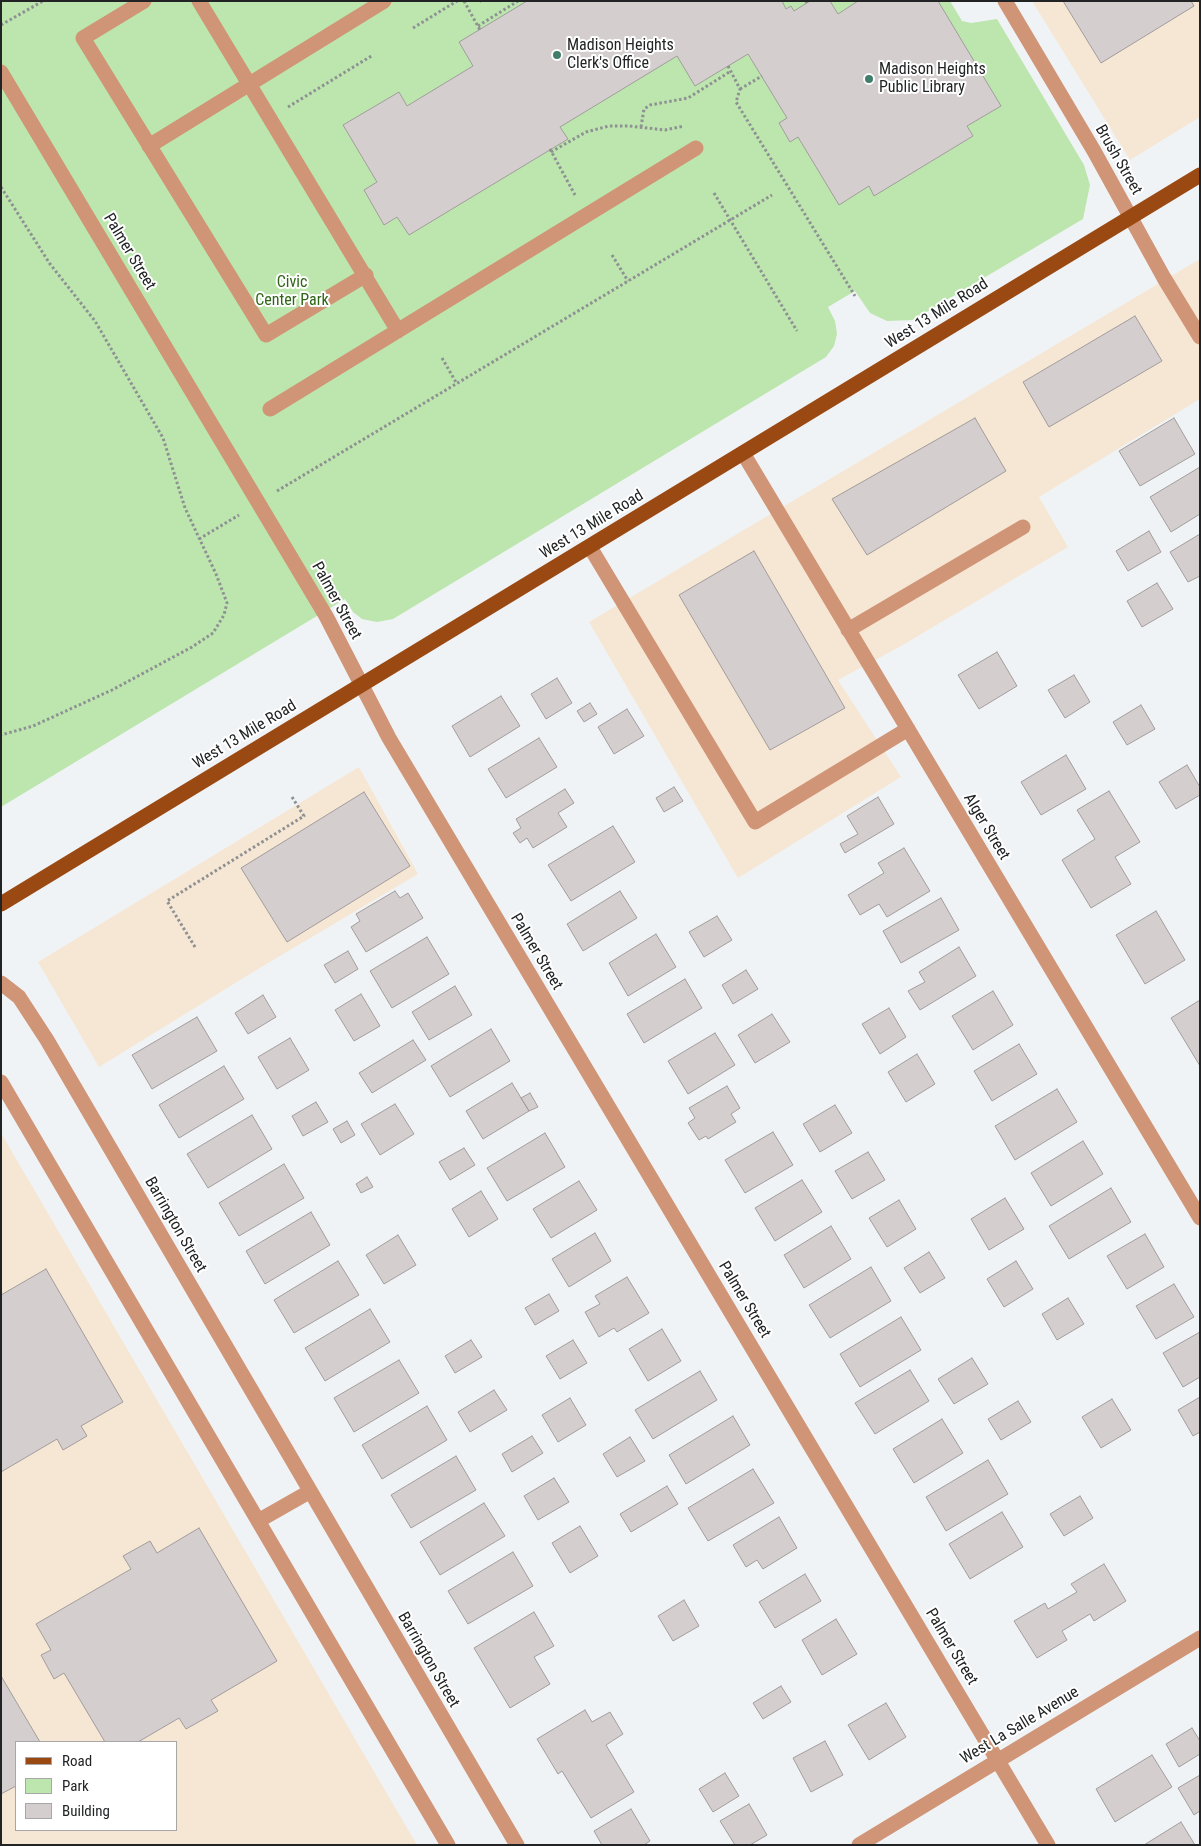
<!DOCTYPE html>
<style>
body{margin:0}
#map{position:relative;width:1201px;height:1846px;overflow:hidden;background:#f0f3f6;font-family:"Roboto Condensed",sans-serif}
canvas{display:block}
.frame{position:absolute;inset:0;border:2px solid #222324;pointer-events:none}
.legend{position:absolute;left:15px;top:1741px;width:162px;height:90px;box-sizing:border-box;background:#fff;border:1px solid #a7a7a7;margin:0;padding:6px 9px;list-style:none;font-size:15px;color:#222324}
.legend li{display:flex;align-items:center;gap:10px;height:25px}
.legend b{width:25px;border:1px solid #a7a7a7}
</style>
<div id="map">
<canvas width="1201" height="1846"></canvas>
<div class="frame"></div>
<ul class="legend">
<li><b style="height:6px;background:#9b4913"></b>Road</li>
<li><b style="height:14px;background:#bce6ae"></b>Park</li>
<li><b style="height:14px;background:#d4cfce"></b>Building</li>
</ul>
</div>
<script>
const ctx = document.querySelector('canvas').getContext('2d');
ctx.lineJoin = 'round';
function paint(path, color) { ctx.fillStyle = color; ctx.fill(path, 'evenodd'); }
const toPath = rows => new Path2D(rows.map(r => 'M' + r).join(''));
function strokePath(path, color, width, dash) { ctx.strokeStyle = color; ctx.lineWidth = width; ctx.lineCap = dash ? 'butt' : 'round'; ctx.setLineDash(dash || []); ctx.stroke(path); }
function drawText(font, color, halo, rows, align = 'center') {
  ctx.font = font + ' "Roboto Condensed",sans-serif'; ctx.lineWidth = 4; ctx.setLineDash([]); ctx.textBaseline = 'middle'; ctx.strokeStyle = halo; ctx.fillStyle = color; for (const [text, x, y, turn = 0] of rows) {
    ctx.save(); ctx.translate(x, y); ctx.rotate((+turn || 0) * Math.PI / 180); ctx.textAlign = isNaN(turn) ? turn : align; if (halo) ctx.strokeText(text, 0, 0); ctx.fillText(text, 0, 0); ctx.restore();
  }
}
const commercial = toPath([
 [1032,1,1200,1,1200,117,1130,160],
 [1200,259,1200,399,1039,497,1068,547,901,646,838,680,901,777,738,878,589,622],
 [359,767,418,874,263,966,99,1067,38,962],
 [1,1133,417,1845,1,1845],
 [16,1742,176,1742,176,1830,16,1830]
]);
const green = toPath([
 [1,1,950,1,962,21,971,23,997,19,1084,165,1090,185,1083,219,913,320,887,321,870,313,855,291,828,307,835,321,837,334,834,346,826,357,393,619,377,622,362,619,353,612,345,599,1,807]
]);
const building = toPath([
 [527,1,782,1,786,9,791,6,794,11,810,1,830,1,838,14,858,1,938,1,1001,106,967,126,973,136,874,196,869,186,839,205,798,137,790,142,779,123,787,118,748,54,695,86,677,56,560,127,568,139,409,235,397,217,384,225,364,190,377,182,343,125,399,92,407,106,473,66,459,42,527,1],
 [1063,1,1191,1,1194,6,1101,63,1063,1],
 [1135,316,1162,361,1049,427,1023,382,1135,316],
 [975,418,1006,471,867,555,832,499,975,418],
 [1174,418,1195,454,1140,486,1119,451,1174,418],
 [1200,467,1200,514,1171,532,1150,497,1200,467],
 [1149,531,1161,552,1128,571,1116,551,1149,531],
 [1200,534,1200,576,1188,582,1170,552,1200,534],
 [754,551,845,708,770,750,679,595,754,551],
 [1157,583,1173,609,1142,627,1127,601,1157,583],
 [997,652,1017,686,979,709,958,675,997,652],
 [1074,675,1090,702,1065,718,1048,690,1074,675],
 [557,678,572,703,546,719,531,694,557,678],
 [501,696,520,726,470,757,452,726,501,696],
 [590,703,597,714,584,722,577,711,590,703],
 [1141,705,1155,729,1127,745,1113,722,1141,705],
 [627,709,644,736,614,754,598,727,627,709],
 [539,738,557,767,506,798,488,769,539,738],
 [1066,755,1086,789,1041,815,1021,782,1066,755],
 [1187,765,1200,787,1200,795,1176,809,1159,782,1187,765],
 [674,787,683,801,664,812,656,798,674,787],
 [565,789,574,803,558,813,567,827,533,848,527,838,520,843,513,833,521,828,516,819,565,789],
 [1109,791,1140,842,1115,857,1131,884,1091,908,1062,860,1095,839,1077,810,1109,791],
 [364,792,410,866,287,942,241,868,364,792],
 [878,797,894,824,845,853,840,844,858,834,847,816,878,797],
 [613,826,635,862,571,901,548,865,613,826],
 [904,848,930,891,887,917,879,904,860,915,848,895,884,873,878,863,904,848],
 [395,891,400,898,408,893,423,918,366,952,351,927,360,921,356,914,395,891],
 [620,891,637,918,583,951,567,924,620,891],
 [941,898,959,930,901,963,883,931,941,898],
 [1156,911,1185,960,1145,984,1116,935,1156,911],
 [717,916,732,940,704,957,689,932,717,916],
 [656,934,676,967,628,996,609,963,656,934],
 [427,937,449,974,392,1008,370,971,427,937],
 [959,947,976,976,920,1010,908,991,925,982,919,972,959,947],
 [348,951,358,969,335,983,324,965,348,951],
 [746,970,758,989,733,1004,722,985,746,970],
 [685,979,702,1008,644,1043,627,1014,685,979],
 [455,986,472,1015,429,1040,412,1012,455,986],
 [993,991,1013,1025,973,1050,952,1016,993,991],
 [361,994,380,1026,354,1041,335,1010,361,994],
 [263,995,276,1017,248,1034,235,1013,263,995],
 [1200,1000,1200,1066,1171,1018,1200,1000],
 [889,1008,906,1037,880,1054,862,1024,889,1008],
 [772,1014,790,1042,755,1063,738,1035,772,1014],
 [197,1017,217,1051,152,1089,132,1055,197,1017],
 [491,1029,510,1061,450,1097,431,1066,491,1029],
 [715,1033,735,1065,688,1094,668,1061,715,1033],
 [290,1038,309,1070,277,1089,258,1057,290,1038],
 [413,1040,426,1060,372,1093,359,1073,413,1040],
 [1019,1044,1037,1074,992,1101,974,1071,1019,1044],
 [917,1054,935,1084,906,1102,888,1072,917,1054],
 [224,1066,244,1099,179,1138,159,1105,224,1066],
 [512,1083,529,1111,483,1139,466,1111,512,1083],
 [727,1086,740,1108,731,1114,736,1122,708,1139,706,1136,699,1140,688,1123,695,1118,689,1108,727,1086],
 [1057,1089,1077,1122,1015,1160,995,1126,1057,1089],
 [530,1093,538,1107,529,1111,521,1098,530,1093],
 [316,1102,328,1122,303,1136,292,1116,316,1102],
 [395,1104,414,1134,380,1155,361,1124,395,1104],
 [835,1105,852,1133,820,1152,803,1124,835,1105],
 [252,1115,272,1149,208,1188,187,1154,252,1115],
 [347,1121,355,1135,341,1143,333,1129,347,1121],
 [773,1132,793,1165,745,1193,725,1160,773,1132],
 [545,1133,565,1167,507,1201,487,1168,545,1133],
 [1083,1141,1103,1174,1051,1206,1031,1173,1083,1141],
 [464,1148,475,1165,450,1180,439,1162,464,1148],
 [868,1152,885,1180,852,1199,835,1171,868,1152],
 [284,1164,304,1198,239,1236,219,1203,284,1164],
 [367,1177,373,1187,361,1193,356,1184,367,1177],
 [802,1180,822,1212,775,1241,755,1208,802,1180],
 [579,1181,597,1210,551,1238,533,1209,579,1181],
 [1111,1188,1131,1222,1069,1259,1049,1226,1111,1188],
 [481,1191,498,1219,469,1237,452,1209,481,1191],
 [1005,1198,1024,1229,989,1250,971,1219,1005,1198],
 [899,1200,916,1229,887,1247,869,1218,899,1200],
 [311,1212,330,1245,265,1284,246,1251,311,1212],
 [831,1226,851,1259,804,1288,784,1255,831,1226],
 [595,1233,611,1261,569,1287,552,1259,595,1233],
 [1145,1234,1164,1267,1127,1289,1107,1256,1145,1234],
 [398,1235,416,1265,384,1284,366,1255,398,1235],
 [929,1252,945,1278,920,1293,904,1268,929,1252],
 [338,1261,359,1295,294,1333,274,1300,338,1261],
 [1016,1261,1033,1289,1004,1307,987,1279,1016,1261],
 [871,1267,891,1301,830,1338,809,1305,871,1267],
 [46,1269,123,1402,81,1426,87,1436,63,1450,57,1439,1,1472,1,1295,46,1269],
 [627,1277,649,1313,617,1332,614,1328,599,1337,585,1312,600,1304,595,1296,627,1277],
 [1174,1284,1194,1317,1156,1339,1136,1306,1174,1284],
 [549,1294,559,1311,535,1325,525,1308,549,1294],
 [1068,1298,1084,1324,1057,1340,1042,1314,1068,1298],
 [370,1309,390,1342,325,1381,305,1348,370,1309],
 [901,1317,921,1350,860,1387,840,1354,901,1317],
 [662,1329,681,1361,648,1381,629,1349,662,1329],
 [1200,1332,1200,1377,1183,1387,1163,1353,1200,1332],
 [471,1340,482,1357,455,1373,445,1356,471,1340],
 [573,1340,587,1363,560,1379,546,1356,573,1340],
 [972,1358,988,1384,954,1404,938,1379,972,1358],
 [399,1360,419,1393,354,1432,334,1398,399,1360],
 [910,1370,929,1401,875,1434,855,1403,910,1370],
 [700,1371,717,1400,653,1439,635,1410,700,1371],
 [494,1390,507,1410,470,1432,458,1412,494,1390],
 [1200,1397,1200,1432,1193,1436,1178,1410,1200,1397],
 [570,1398,586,1425,558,1442,542,1415,570,1398],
 [1112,1399,1131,1430,1101,1448,1082,1417,1112,1399],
 [1018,1401,1031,1422,1001,1440,988,1419,1018,1401],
 [427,1406,447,1440,382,1479,362,1445,427,1406],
 [733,1416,750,1445,686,1484,669,1455,733,1416],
 [942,1419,963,1453,914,1483,893,1449,942,1419],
 [532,1436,543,1453,512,1472,502,1454,532,1436],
 [630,1437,645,1461,617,1477,603,1454,630,1437],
 [456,1456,476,1490,411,1528,391,1495,456,1456],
 [988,1460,1008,1494,946,1531,926,1497,988,1460],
 [753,1469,774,1503,708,1541,688,1508,753,1469],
 [554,1478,569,1502,538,1520,524,1496,554,1478],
 [667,1486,678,1504,631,1532,620,1514,667,1486],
 [1080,1496,1093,1518,1064,1536,1050,1514,1080,1496],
 [484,1503,505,1536,440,1575,420,1542,484,1503],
 [1002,1512,1023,1547,970,1579,949,1544,1002,1512],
 [779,1517,797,1548,763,1569,757,1560,746,1567,733,1545,779,1517],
 [580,1526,598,1556,570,1573,552,1543,580,1526],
 [199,1528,277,1661,211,1700,218,1711,186,1729,179,1718,138,1742,105,1742,64,1673,54,1679,41,1655,51,1650,36,1624,131,1569,123,1556,150,1541,157,1553,199,1528],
 [513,1552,533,1586,468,1624,448,1591,513,1552],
 [1104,1564,1126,1601,1094,1621,1090,1614,1062,1631,1067,1640,1037,1658,1014,1621,1045,1603,1048,1609,1077,1592,1071,1584,1104,1564],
 [805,1574,821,1601,775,1628,759,1602,805,1574],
 [684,1600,699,1626,673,1641,658,1616,684,1600],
 [534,1612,554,1646,534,1657,550,1684,510,1708,474,1648,534,1612],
 [836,1619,857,1654,822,1675,802,1640,836,1619],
 [1,1676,40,1742,16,1742,16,1786,1,1794,1,1676],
 [781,1686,791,1702,763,1719,753,1703,781,1686],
 [886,1703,906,1737,869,1760,848,1725,886,1703],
 [585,1710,592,1722,610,1712,623,1734,606,1745,634,1792,591,1818,562,1771,558,1774,537,1739,585,1710],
 [1192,1728,1200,1741,1200,1754,1179,1767,1166,1744,1192,1728],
 [825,1741,843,1775,811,1792,793,1758,825,1741],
 [1152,1755,1172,1787,1115,1822,1096,1789,1152,1755],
 [725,1773,739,1796,713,1812,699,1789,725,1773],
 [1200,1775,1200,1811,1194,1815,1178,1788,1200,1775],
 [749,1804,767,1835,750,1845,735,1845,720,1821,749,1804],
 [631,1809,650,1841,644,1845,602,1845,594,1831,631,1809],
 [1181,1822,1195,1845,1144,1845,1181,1822]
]);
const path = toPath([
 [464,1,480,30],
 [480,1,481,1],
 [806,1,807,3],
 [1,25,43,1],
 [478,26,518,1],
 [413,28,457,1],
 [728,66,740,89,736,102,855,296],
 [740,89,762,76],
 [288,107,373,55],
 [641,127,644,109,650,105,688,98,731,71],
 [550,149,575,195],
 [551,152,586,132,609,126,629,126,665,130,684,126],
 [1,187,50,264,95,321,163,438,185,508,216,574,227,603,224,615,213,633,192,647,112,690,33,726,1,735],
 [714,193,797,331],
 [612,255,628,281],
 [442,358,457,384],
 [277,491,772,195],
 [199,539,239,515],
 [195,947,167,901,304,816,292,797]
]);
const minor = toPath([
 [144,1,83,38,266,335,366,275],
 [199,1,398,331],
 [1005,1,1094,151,1164,278,1200,337],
 [1,72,326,616,389,738,1048,1845],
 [149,146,384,1],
 [270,409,696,148],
 [743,453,1200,1218],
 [590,547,755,822,908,729],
 [848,630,1023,527],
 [1,983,19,997,47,1040,517,1845],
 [1,1082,448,1845],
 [258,1521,309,1492],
 [859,1845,1200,1638]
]);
const major = toPath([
 [1,904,1200,175]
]);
const markers = [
 [557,55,5,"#407e6b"],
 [869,79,5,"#407e6b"]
];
const poiNames = [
 ["Madison Heights",567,46],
 ["Clerk's Office",567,64],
 ["Madison Heights",879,70],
 ["Public Library",879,88]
];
const streetNames = [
 ["Brush Street",1118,160,60],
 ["Palmer Street",129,252,59],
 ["West 13 Mile Road",937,314,-32],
 ["West 13 Mile Road",592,525,-31],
 ["Palmer Street",336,601,61],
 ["West 13 Mile Road",245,735,-31],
 ["Alger Street",986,827,59],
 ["Palmer Street",536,952,59],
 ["Barrington Street",175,1225,60],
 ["Palmer Street",744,1300,59],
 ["Palmer Street",951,1647,59],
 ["Barrington Street",428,1660,60],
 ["West La Salle Avenue",1020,1726,-31]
];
const parkNames = [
 ["Civic",292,283],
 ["Center Park",292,301]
];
paint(commercial, '#f6e6d4');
paint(green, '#bce6ae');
paint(building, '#d4cfce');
strokePath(building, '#a29d9c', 1);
strokePath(path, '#8e9092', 3, [2.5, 2.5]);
strokePath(minor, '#d09476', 15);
strokePath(major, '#9b4913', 15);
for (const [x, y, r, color] of markers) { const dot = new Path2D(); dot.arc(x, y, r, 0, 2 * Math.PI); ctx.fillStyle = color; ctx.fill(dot); strokePath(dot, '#fff', 2); }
drawText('16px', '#222324', '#fff', poiNames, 'left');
drawText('16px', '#222324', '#fff', streetNames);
drawText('16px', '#2e6516', '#fff', parkNames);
</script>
